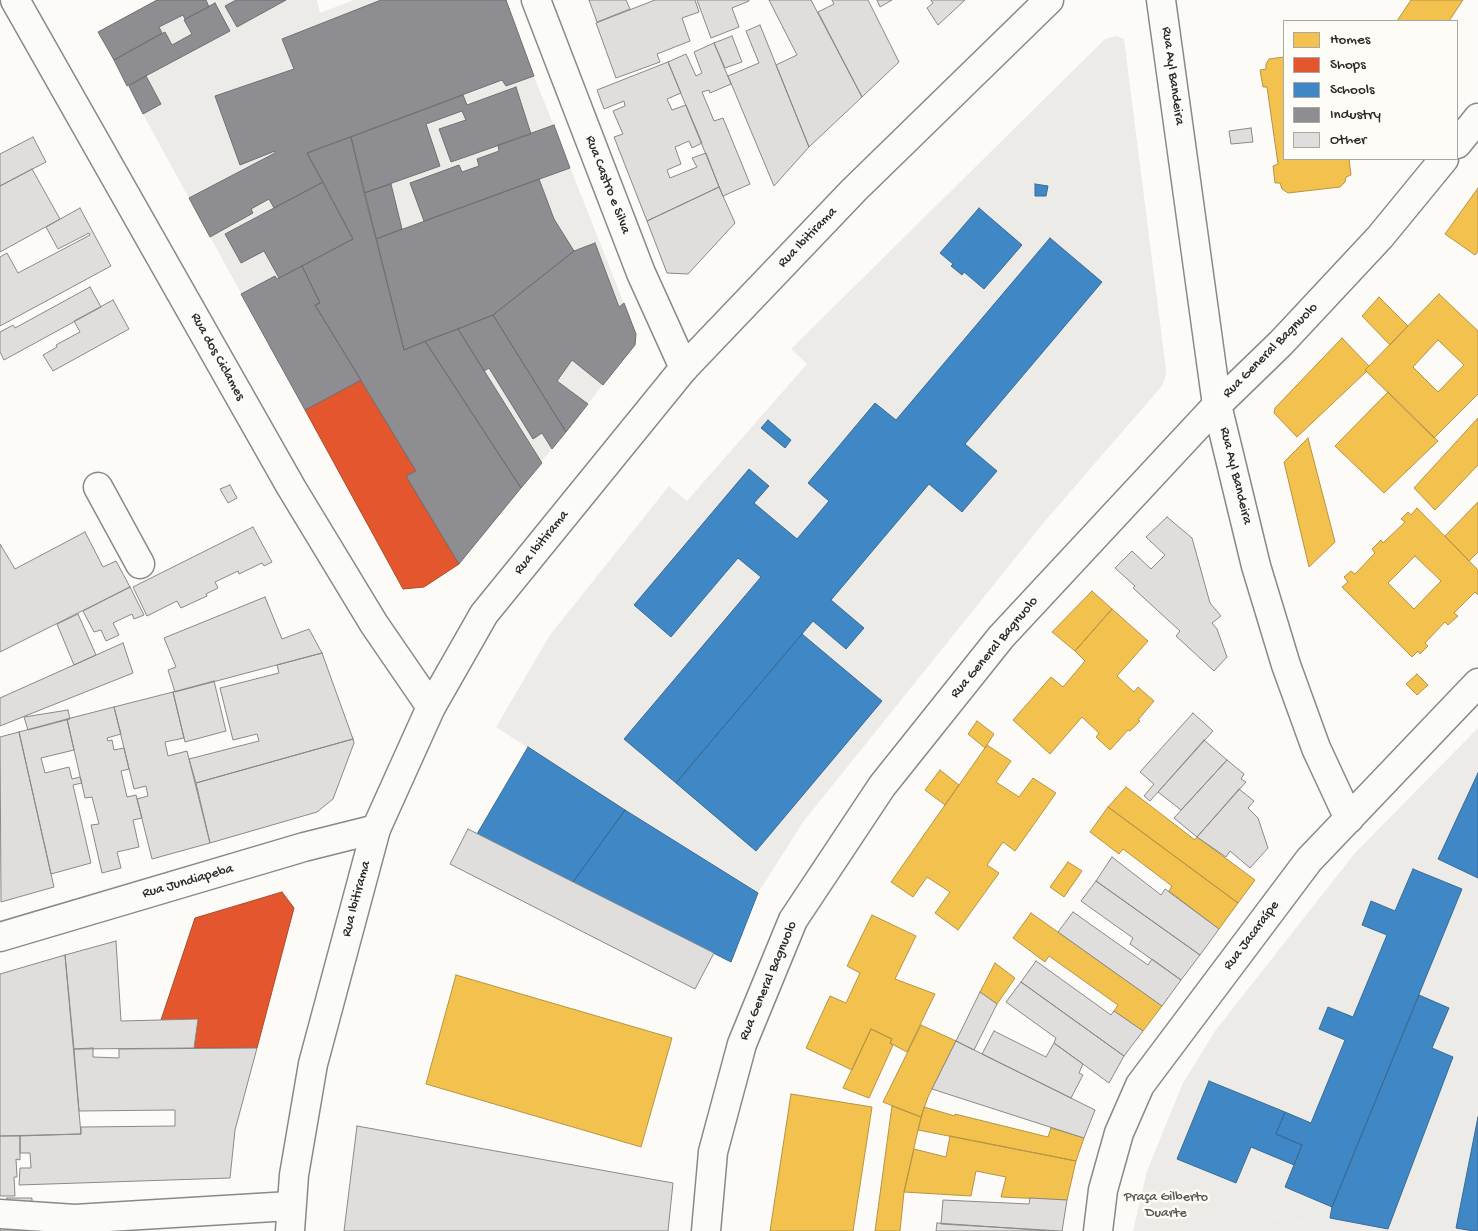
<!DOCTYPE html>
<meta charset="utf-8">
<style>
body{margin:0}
#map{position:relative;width:1478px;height:1231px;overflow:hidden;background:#fcfbf8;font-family:"Gochi Hand",sans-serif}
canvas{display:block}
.legend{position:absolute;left:1283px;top:20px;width:175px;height:140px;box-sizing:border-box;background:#fdfcf7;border:1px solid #a9a8a5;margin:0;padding:6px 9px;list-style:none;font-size:15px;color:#2b2b2b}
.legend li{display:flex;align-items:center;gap:10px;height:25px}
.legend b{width:25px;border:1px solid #a9a8a5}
</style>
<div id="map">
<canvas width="1478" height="1231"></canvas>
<ul class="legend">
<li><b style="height:14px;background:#f2c14e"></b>Homes</li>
<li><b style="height:14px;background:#e4572e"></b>Shops</li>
<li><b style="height:14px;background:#3f88c5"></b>Schools</li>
<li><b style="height:14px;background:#8d8d92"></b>Industry</li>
<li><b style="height:14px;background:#dfdedc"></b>Other</li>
</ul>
</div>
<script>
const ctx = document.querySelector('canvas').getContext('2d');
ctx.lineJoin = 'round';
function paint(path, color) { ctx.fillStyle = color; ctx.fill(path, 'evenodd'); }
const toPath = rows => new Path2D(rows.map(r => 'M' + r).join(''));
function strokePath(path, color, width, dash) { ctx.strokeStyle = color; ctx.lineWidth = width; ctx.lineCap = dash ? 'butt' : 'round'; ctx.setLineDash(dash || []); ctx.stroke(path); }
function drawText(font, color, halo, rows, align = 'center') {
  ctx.font = font + ' "Gochi Hand",sans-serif'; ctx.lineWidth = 5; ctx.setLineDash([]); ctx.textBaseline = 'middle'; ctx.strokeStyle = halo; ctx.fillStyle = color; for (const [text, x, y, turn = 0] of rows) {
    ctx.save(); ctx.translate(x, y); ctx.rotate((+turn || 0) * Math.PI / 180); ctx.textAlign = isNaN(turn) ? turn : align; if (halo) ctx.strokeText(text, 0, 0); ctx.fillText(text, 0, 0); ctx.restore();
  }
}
const built = toPath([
 [157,0,317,0,320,13,354,0,506,0,534,76,636,334,635,345,459,564,361,380,305,410,98,32],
 [1116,36,1124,39,1166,370,1165,379,1161,387,1045,521,803,822,758,893,587,786,496,727,550,635,669,486,687,501,807,364,791,349,1105,39],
 [1478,728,1478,1231,1332,1231,1226,1204,1147,1171,1183,1083,1215,1031,1355,853]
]);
const green = toPath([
 [934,504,1002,563,917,664,848,605],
 [1147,1171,1226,1204,1332,1231,1133,1231]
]);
const homes = toPath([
 [1411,0,1463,0,1449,21,1397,21,1411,0],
 [1284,57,1284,159,1349,159,1351,175,1346,177,1345,182,1340,187,1288,193,1282,189,1280,183,1275,183,1273,166,1278,164,1267,87,1263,87,1260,70,1266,69,1266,64,1269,59,1284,57],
 [1478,188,1478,251,1475,255,1445,234,1478,188],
 [1439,294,1478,331,1478,394,1434,438,1365,370,1439,294],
 [1438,340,1464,365,1438,392,1413,367,1438,340],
 [1379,297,1408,326,1390,345,1362,316,1379,297],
 [1342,338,1369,366,1365,370,1367,371,1297,437,1274,413,1275,408,1342,338],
 [1388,392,1438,441,1384,493,1335,446,1388,392],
 [1478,418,1478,465,1435,510,1414,488,1478,418],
 [1308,438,1335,542,1309,567,1284,462,1308,438],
 [1478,502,1478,552,1469,561,1445,536,1478,502],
 [1417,508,1478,570,1478,595,1475,592,1454,613,1458,616,1448,625,1445,622,1425,643,1428,646,1420,654,1418,651,1412,657,1342,587,1348,582,1344,577,1351,571,1355,574,1375,553,1372,549,1381,540,1383,543,1405,522,1401,519,1408,512,1411,515,1417,508],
 [1415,556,1441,581,1414,609,1388,583,1415,556],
 [1092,591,1112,609,1075,651,1052,632,1092,591],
 [1112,609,1148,641,1117,676,1134,692,1138,687,1154,701,1138,720,1140,721,1130,731,1128,730,1110,750,1096,737,1099,733,1082,717,1050,754,1013,720,1051,677,1063,687,1085,661,1075,651,1112,609],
 [1417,674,1428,685,1417,695,1406,684,1417,674],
 [977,721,994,734,985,748,968,734,977,721],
 [987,745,1011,761,996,782,1019,797,1033,778,1056,793,1015,851,1003,842,987,865,999,873,958,930,935,913,950,892,927,877,913,897,891,882,987,745],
 [940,770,959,785,945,805,925,790,940,770],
 [1126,787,1195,840,1197,837,1255,880,1238,903,1108,807,1126,787],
 [1108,807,1238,903,1219,929,1169,891,1172,886,1123,849,1119,854,1090,832,1108,807],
 [1068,862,1082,871,1064,897,1050,887,1068,862],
 [1031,913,1162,1006,1143,1031,1114,1011,1118,1005,1049,956,1045,962,1013,938,1031,913],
 [872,915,916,936,895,979,935,994,907,1052,890,1043,892,1039,871,1029,852,1070,806,1048,830,996,846,1003,860,973,847,966,872,915],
 [995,963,1015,978,997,1004,980,992,995,963],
 [456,975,672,1038,641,1147,426,1084,456,975],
 [921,1025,956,1041,928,1097,921,1117,883,1102,921,1025],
 [871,1029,892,1039,890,1043,893,1045,869,1098,843,1088,871,1029],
 [791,1094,872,1107,853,1231,770,1231,791,1094],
 [892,1106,921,1117,904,1192,900,1231,875,1231,892,1106],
 [924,1107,955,1116,955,1114,1048,1137,1051,1128,1084,1138,1076,1161,918,1130,924,1107],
 [950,1136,1076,1161,1067,1200,1001,1197,1006,1177,976,1171,971,1196,904,1192,914,1149,946,1157,950,1136]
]);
const shops = toPath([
 [361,380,416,471,406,476,459,564,424,587,403,589,305,410,361,380],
 [282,892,294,908,257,1048,194,1048,198,1019,161,1020,195,918,282,892]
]);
const schools = toPath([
 [1035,184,1048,186,1046,196,1035,196,1035,184],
 [979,208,1022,245,984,289,964,272,962,275,951,266,953,264,940,253,979,208],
 [1050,238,1102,282,965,444,997,471,962,512,929,484,831,600,864,628,846,649,813,621,676,783,624,739,761,577,738,558,671,637,634,605,749,469,769,486,754,503,797,539,829,501,808,483,875,403,896,420,1050,238],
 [768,420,791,440,785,448,761,428,768,420],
 [802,634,882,701,756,851,676,783,802,634],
 [528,747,625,810,573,882,477,834,528,747],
 [1478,773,1478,878,1438,859,1478,773],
 [625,810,758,893,731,962,573,882,625,810],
 [1413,869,1462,889,1332,1207,1285,1187,1302,1145,1276,1134,1285,1112,1311,1123,1345,1040,1319,1029,1328,1007,1353,1017,1387,935,1362,925,1371,901,1395,911,1413,869],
 [1419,995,1449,1008,1432,1048,1453,1057,1388,1229,1330,1218,1332,1207,1419,995],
 [1209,1081,1285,1112,1276,1134,1302,1145,1294,1165,1251,1147,1236,1183,1177,1159,1209,1081],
 [1478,1117,1478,1231,1473,1231,1456,1228,1478,1117]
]);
const industry = toPath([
 [157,0,206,0,209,7,185,19,183,15,159,27,162,33,114,60,98,32,157,0],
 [236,0,286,0,237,27,225,6,236,0],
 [381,0,506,0,534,76,506,86,502,80,307,153,323,182,274,208,269,199,251,209,253,213,210,237,189,198,275,153,275,151,240,165,215,96,294,69,282,39,381,0],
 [215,3,230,31,127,86,114,60,165,32,172,45,192,34,184,20,215,3],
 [146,76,161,104,143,114,129,86,146,76],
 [516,87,531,134,451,162,439,129,466,120,462,111,426,124,440,166,364,193,351,137,463,95,467,105,516,87],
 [554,125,570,168,424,221,410,183,459,165,462,172,479,166,477,159,499,151,498,145,554,125],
 [351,137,404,350,425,341,521,488,459,564,406,476,416,471,315,305,320,303,302,266,353,239,307,153,351,137],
 [539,179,554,219,574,251,493,315,404,350,376,239,539,179],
 [323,182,353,239,279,278,264,251,241,263,225,234,323,182],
 [391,184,402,229,376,239,364,193,391,184],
 [595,243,619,307,624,303,636,334,635,345,603,385,572,360,557,381,588,404,566,432,493,315,574,251,595,243],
 [302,266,320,303,315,305,361,380,305,410,241,294,275,276,277,279,302,266],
 [493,315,566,432,552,449,542,433,533,439,489,368,484,371,458,329,493,315],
 [458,329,542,463,521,488,425,341,458,329]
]);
const building = toPath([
 [589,0,626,0,630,9,597,22,589,0],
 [655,0,695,0,699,12,682,18,690,41,657,54,660,62,616,78,596,23,655,0],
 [697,0,749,0,749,1,732,8,739,27,711,38,697,0],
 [769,0,811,0,862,97,809,147,776,65,797,55,769,0],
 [832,0,868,0,899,62,862,97,818,12,834,4,832,0],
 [877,0,892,0,880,7,877,0],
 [931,0,965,0,938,25,927,8,933,3,931,0],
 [760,25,809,147,774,186,728,76,759,63,746,31,760,25],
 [732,36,742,62,725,68,714,43,732,36],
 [714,43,731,84,710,93,709,90,702,92,714,121,723,118,750,184,723,196,668,62,686,54,696,76,702,73,694,52,714,43],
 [668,62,681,93,667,99,672,110,686,105,702,143,692,148,689,141,675,147,681,164,667,170,670,178,697,167,692,158,706,153,719,187,647,221,614,137,623,134,613,111,625,106,624,101,604,109,597,90,668,62],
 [1251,128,1253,142,1231,144,1229,131,1251,128],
 [33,137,46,162,0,186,0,154,33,137],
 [32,169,60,219,0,252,0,186,32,169],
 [719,187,735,223,688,274,667,273,647,221,719,187],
 [80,208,111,266,0,326,0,257,7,253,18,273,90,235,89,233,58,249,46,227,80,208],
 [90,287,101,307,4,360,0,352,0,332,13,325,15,328,90,287],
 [113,300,129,329,53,371,43,355,57,347,56,345,80,332,74,321,113,300],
 [230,485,237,498,228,503,220,489,230,485],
 [1167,517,1192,538,1210,603,1221,616,1212,623,1217,629,1227,657,1214,671,1176,636,1180,631,1133,588,1135,586,1115,568,1132,551,1151,569,1165,555,1146,537,1167,517],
 [253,527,272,562,264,566,262,563,239,574,238,571,215,582,218,588,206,594,207,596,181,608,177,601,147,616,133,587,253,527],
 [85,532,103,567,116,561,130,587,0,652,0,544,15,569,85,532],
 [130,587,144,615,134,619,132,614,113,623,119,635,106,641,101,630,94,632,83,611,130,587],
 [265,597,282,639,309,629,322,653,175,692,168,670,176,667,164,638,265,597],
 [78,614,96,655,74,665,57,624,78,614],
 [123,643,133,673,0,726,0,698,123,643],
 [322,653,353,739,196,783,189,759,259,741,257,734,233,740,220,688,279,673,277,665,322,653],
 [214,681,226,731,185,742,173,692,214,681],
 [173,692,184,738,165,742,168,756,187,751,210,843,152,859,137,799,148,796,146,786,134,789,114,707,173,692],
 [114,707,121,734,107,738,108,741,112,740,114,750,124,748,129,769,121,771,127,797,136,795,142,818,133,820,139,847,117,852,121,868,102,873,91,825,99,824,92,797,85,798,67,719,114,707],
 [68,710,70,719,28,730,24,717,68,710],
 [1193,713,1213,731,1150,801,1144,796,1154,784,1140,772,1193,713],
 [67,719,74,750,41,758,45,773,69,767,72,779,80,777,82,783,73,785,91,863,51,874,19,732,67,719],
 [19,732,54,887,1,902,0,737,19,732],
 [353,739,354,743,333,799,317,812,210,843,196,783,353,739],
 [1204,740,1227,760,1181,810,1158,792,1204,740],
 [1227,760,1244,774,1241,779,1246,782,1197,837,1174,818,1227,760],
 [1239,789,1254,801,1248,808,1258,818,1268,848,1250,868,1230,851,1226,857,1197,837,1239,789],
 [468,829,714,953,695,989,450,864,468,829],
 [1112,857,1161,895,1165,889,1219,929,1200,955,1096,881,1112,857],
 [1096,881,1200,955,1181,980,1130,944,1133,938,1081,901,1096,881],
 [1073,912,1148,965,1152,959,1181,980,1162,1006,1058,932,1073,912],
 [116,941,121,1021,198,1019,194,1048,74,1049,65,955,116,941],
 [65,955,81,1134,0,1136,0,974,65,955],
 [1036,961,1111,1015,1114,1011,1143,1031,1124,1056,1021,982,1036,961],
 [1021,982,1124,1056,1109,1083,1054,1043,1056,1038,1006,1002,1021,982],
 [980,992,997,1004,974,1050,956,1041,980,992],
 [994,1031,1046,1057,1054,1043,1083,1064,1079,1073,1083,1075,1071,1098,982,1054,994,1031],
 [956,1041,1095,1110,1084,1138,932,1089,956,1041],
 [93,1048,93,1057,119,1058,119,1049,257,1048,235,1130,230,1178,19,1185,20,1168,31,1168,30,1153,20,1153,20,1136,81,1134,81,1127,175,1126,175,1110,79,1111,74,1049,93,1048],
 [357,1126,673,1183,668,1231,344,1231,357,1126],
 [0,1136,20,1136,20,1160,16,1159,17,1177,14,1177,15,1196,0,1196,0,1136],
 [7,1198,32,1198,31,1231,0,1231,0,1202,7,1202,7,1198],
 [1030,1198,1067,1200,1062,1231,941,1224,943,1200,1029,1204,1030,1198],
 [937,1223,1051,1231,936,1231,937,1223]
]);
const minor = toPath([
 [15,0,291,487,374,624,431,707],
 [536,0,641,273,684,368],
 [1161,0,1217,405,1256,566,1286,665,1316,748,1349,819],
 [1457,144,1478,118],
 [98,487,140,564],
 [0,937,304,847,376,829],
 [0,1214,75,1219,290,1206],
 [706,1231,713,1152,742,1044,793,920,882,786,1001,637,1217,405,1281,343,1380,237,1444,159],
 [1098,1231,1103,1190,1119,1133,1140,1085,1309,860,1478,683]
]);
const major = toPath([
 [290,1231,294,1175,313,1064,376,829,431,707,484,614,684,368,854,190,1049,0]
]);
const streetNames = [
 ["Rua Ayl Bandeira",1172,76,82],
 ["Rua Castro e Silva",607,185,69],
 ["Rua Ibitirama",808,238,-46],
 ["Rua General Bagnuolo",1271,351,-45],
 ["Rua dos Ciclames",217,357,61],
 ["Rua Ayl Bandeira",1235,476,76],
 ["Rua Ibitirama",542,543,-51],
 ["Rua General Bagnuolo",995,648,-50],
 ["Rua Jundiapeba",188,882,-16],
 ["Rua Ibitirama",357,899,-75],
 ["Rua Jacaraípe",1252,936,-53],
 ["Rua General Bagnuolo",769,981,-67]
];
const parkNames = [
 ["Praça Gilberto",1166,1198],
 ["Duarte",1166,1214]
];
paint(built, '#ecebe7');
paint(green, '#ecebe8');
paint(homes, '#f2c14e');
strokePath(homes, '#b69444', 1);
paint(shops, '#e4572e');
strokePath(shops, '#ac4a2d', 1);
paint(schools, '#3f88c5');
strokePath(schools, '#396c97', 1);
paint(industry, '#8d8d92');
strokePath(industry, '#707073', 1);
paint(building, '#dfdedc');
strokePath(building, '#898987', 1);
strokePath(minor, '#898987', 31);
strokePath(major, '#898987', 31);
strokePath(minor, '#fbfbf9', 28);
strokePath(major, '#fbfbf9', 28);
drawText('14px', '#2b2b2b', '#fdfcf7', streetNames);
drawText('14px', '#585857', '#fdfcf7', parkNames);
</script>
